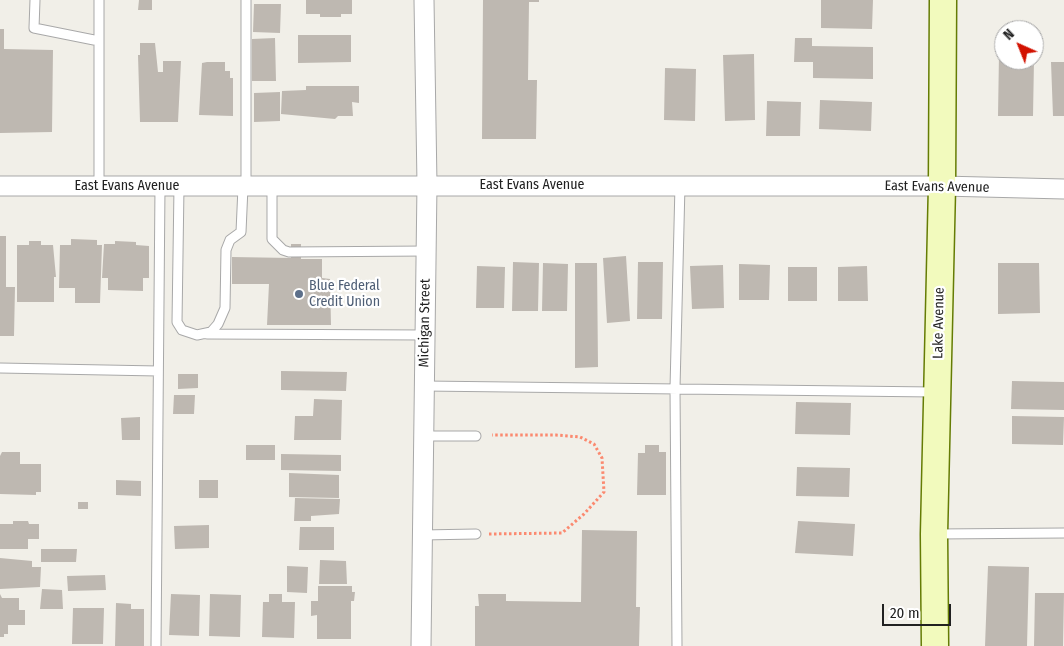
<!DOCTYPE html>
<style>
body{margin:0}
#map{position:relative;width:1064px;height:646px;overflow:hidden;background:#f1efe8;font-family:"Fira Sans Condensed",sans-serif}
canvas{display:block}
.north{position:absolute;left:994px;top:20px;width:50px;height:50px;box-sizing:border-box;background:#fff;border:1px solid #a6a6a6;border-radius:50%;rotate:316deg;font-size:14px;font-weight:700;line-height:20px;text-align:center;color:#212121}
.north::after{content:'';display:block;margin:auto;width:18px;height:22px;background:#d21100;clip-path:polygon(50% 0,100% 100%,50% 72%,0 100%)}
.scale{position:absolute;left:882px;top:604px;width:69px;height:22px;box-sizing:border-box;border:2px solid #212121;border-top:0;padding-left:6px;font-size:15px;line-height:18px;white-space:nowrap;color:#212121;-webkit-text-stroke:4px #fff;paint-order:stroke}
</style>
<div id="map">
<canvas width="1064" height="646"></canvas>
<div class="north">N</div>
<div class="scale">20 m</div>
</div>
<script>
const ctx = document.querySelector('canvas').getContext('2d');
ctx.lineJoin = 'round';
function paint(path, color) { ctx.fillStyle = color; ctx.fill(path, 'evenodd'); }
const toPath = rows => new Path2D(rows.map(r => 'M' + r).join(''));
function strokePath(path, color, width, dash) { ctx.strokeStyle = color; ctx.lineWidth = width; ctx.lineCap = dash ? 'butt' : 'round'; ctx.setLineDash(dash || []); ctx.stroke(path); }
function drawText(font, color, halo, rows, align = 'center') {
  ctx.font = font + ' "Fira Sans Condensed",sans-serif'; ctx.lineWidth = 4.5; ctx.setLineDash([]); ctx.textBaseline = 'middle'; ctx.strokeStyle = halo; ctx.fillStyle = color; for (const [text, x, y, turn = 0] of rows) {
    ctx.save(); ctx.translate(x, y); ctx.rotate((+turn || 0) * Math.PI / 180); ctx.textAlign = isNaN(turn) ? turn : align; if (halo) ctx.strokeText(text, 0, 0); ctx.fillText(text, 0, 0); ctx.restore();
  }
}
const building = toPath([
 [139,0,152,0,152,10,138,10],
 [306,0,352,0,352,14,341,14,341,17,320,17,320,14,306,14],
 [483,0,539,0,539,2,529,2,528,80,537,80,536,139,482,139],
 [821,0,873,0,872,29,821,28],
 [254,4,281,4,280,33,253,32],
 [0,29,4,29,4,49,53,50,52,132,0,133],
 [298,35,351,35,351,62,298,63],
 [275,38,276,81,252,81,252,39],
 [795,38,812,38,812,46,873,47,873,79,813,78,813,62,794,62],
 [140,43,155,43,158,72,163,72,163,61,181,61,178,122,140,122,138,55,140,55],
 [754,54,755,120,725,121,723,55],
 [999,54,1004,55,1004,60,1034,60,1033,116,998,116],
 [207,62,225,62,225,71,230,71,230,78,233,78,233,116,199,115,202,63],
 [1051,62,1064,62,1064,116,1053,116],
 [665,68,696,69,695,121,664,120],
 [306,86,359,86,359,103,352,102,353,116,338,116,335,119,281,114,282,91,306,90],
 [280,92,280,121,254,122,254,93],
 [820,100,872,102,871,131,819,129],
 [767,101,801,102,800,136,766,136],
 [0,236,6,236,6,287,15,287,14,336,0,336],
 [71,239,97,240,97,245,102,245,100,303,75,303,75,288,59,288,60,245,71,245],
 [29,241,41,241,41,245,53,245,56,277,54,277,54,302,17,302,17,245,29,245],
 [115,241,136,242,136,245,149,246,149,278,143,278,143,291,108,290,108,278,102,278,104,244,115,244],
 [291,244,301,244,301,259,322,259,322,278,330,279,331,325,267,325,269,284,232,284,232,257,291,258],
 [626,256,630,321,607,323,603,258],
 [513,262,539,263,538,311,512,311],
 [638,262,663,262,662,319,637,319],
 [543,263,568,264,567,311,542,311],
 [575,263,597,263,598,367,575,368],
 [998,263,1039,263,1040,313,998,314],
 [739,264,770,265,769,300,739,300],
 [723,265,724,308,692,309,690,266],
 [477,266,505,267,504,308,476,308],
 [867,266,868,301,838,301,838,267],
 [788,267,817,267,817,301,788,301],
 [281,371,347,372,346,391,281,390],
 [178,374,198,374,198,388,178,389],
 [1012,381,1064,382,1064,410,1011,409],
 [174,395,195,395,194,414,173,414],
 [314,399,342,400,341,440,294,440,295,416,313,416],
 [796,402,851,403,850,435,795,434],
 [1012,416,1064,417,1063,445,1012,444],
 [140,417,140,440,122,440,121,418],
 [246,445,275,445,275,460,246,460],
 [645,445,659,445,659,452,666,452,666,495,637,495,638,453,645,453],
 [2,452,20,452,20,464,41,464,41,492,36,492,36,495,0,494,0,456],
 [281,454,341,455,341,471,281,470],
 [797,467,850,468,849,497,796,496],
 [289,473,339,475,339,498,289,497],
 [116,480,141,481,141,496,116,495],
 [199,480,218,480,218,498,199,498],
 [295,498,340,499,339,514,311,516,311,521,294,521],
 [78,502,88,502,88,509,78,509],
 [13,521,28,521,29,524,39,524,39,539,28,539,28,549,0,549,0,524,13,524],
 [798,521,855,524,853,556,795,553],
 [209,525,209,548,175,549,174,526],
 [300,527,334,527,334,550,299,550],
 [582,530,637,531,636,607,640,607,639,646,475,646,475,606,479,606,478,594,506,594,506,601,581,602],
 [41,549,77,549,76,562,41,562],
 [0,558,32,561,32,567,41,567,40,587,0,589],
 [320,560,346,561,347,584,319,584],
 [287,566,308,567,307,593,287,592],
 [988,566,1029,567,1027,646,985,646],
 [105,575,106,590,68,591,67,576],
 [318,586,352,586,352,592,355,592,354,601,351,601,351,639,317,639,317,615,311,616,311,601,318,601],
 [42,589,62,590,63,609,40,609],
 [1035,593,1064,593,1063,646,1034,646],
 [0,594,2,598,19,598,19,610,25,610,25,625,8,625,8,634,4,634,4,637,0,637],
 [171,594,200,595,199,636,169,635],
 [210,594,241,595,240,637,209,636],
 [269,594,282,594,282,602,295,602,294,638,262,637,263,602,269,602],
 [116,603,131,604,131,609,144,609,144,646,115,646],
 [73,608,104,608,103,644,72,644]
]);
const path = toPath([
 [489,534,562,533,584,514,604,492,602,458,594,444,580,437,556,435,492,435]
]);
const lane = toPath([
 [35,0,34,28,99,41],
 [99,0,99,186],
 [246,186,246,0],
 [179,187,177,322,182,330,197,335,211,332,218,324,225,308,226,250,230,240,241,232,243,187],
 [272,187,272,239,283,250,289,252,427,251],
 [207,334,425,335],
 [0,368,158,371],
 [424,386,934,392],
 [424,436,476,436],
 [937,534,1064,533],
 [422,535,476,534],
 [156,646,160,187],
 [677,646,675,388,680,185]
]);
const street = toPath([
 [0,186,942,186,1064,189],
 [421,646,427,184,424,0]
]);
const secondary = toPath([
 [935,646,934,534,942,186,943,0]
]);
const markers = [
 [299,294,5,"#5c6f8a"]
];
const streetNames = [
 ["East Evans Avenue",532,185],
 ["East Evans Avenue",127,186],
 ["East Evans Avenue",937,187,1],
 ["Michigan Street",425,323,-89],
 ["Lake Avenue",939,323,-89]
];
const serviceNames = [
 ["Blue Federal",309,286],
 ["Credit Union",309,302]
];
paint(building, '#beb8b1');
strokePath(lane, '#a8a8a8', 11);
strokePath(street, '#a8a8a8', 21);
strokePath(secondary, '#657c04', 29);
strokePath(path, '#fb896f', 3, [2.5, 2.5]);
strokePath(lane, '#fff', 9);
strokePath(street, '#fff', 19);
strokePath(secondary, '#f2fabd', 26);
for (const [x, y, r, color] of markers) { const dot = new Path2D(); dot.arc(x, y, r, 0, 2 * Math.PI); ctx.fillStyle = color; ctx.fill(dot); strokePath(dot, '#fff', 2); }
drawText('14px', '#212121', '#fff', streetNames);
drawText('14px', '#4e5e75', '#fff', serviceNames, 'left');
</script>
